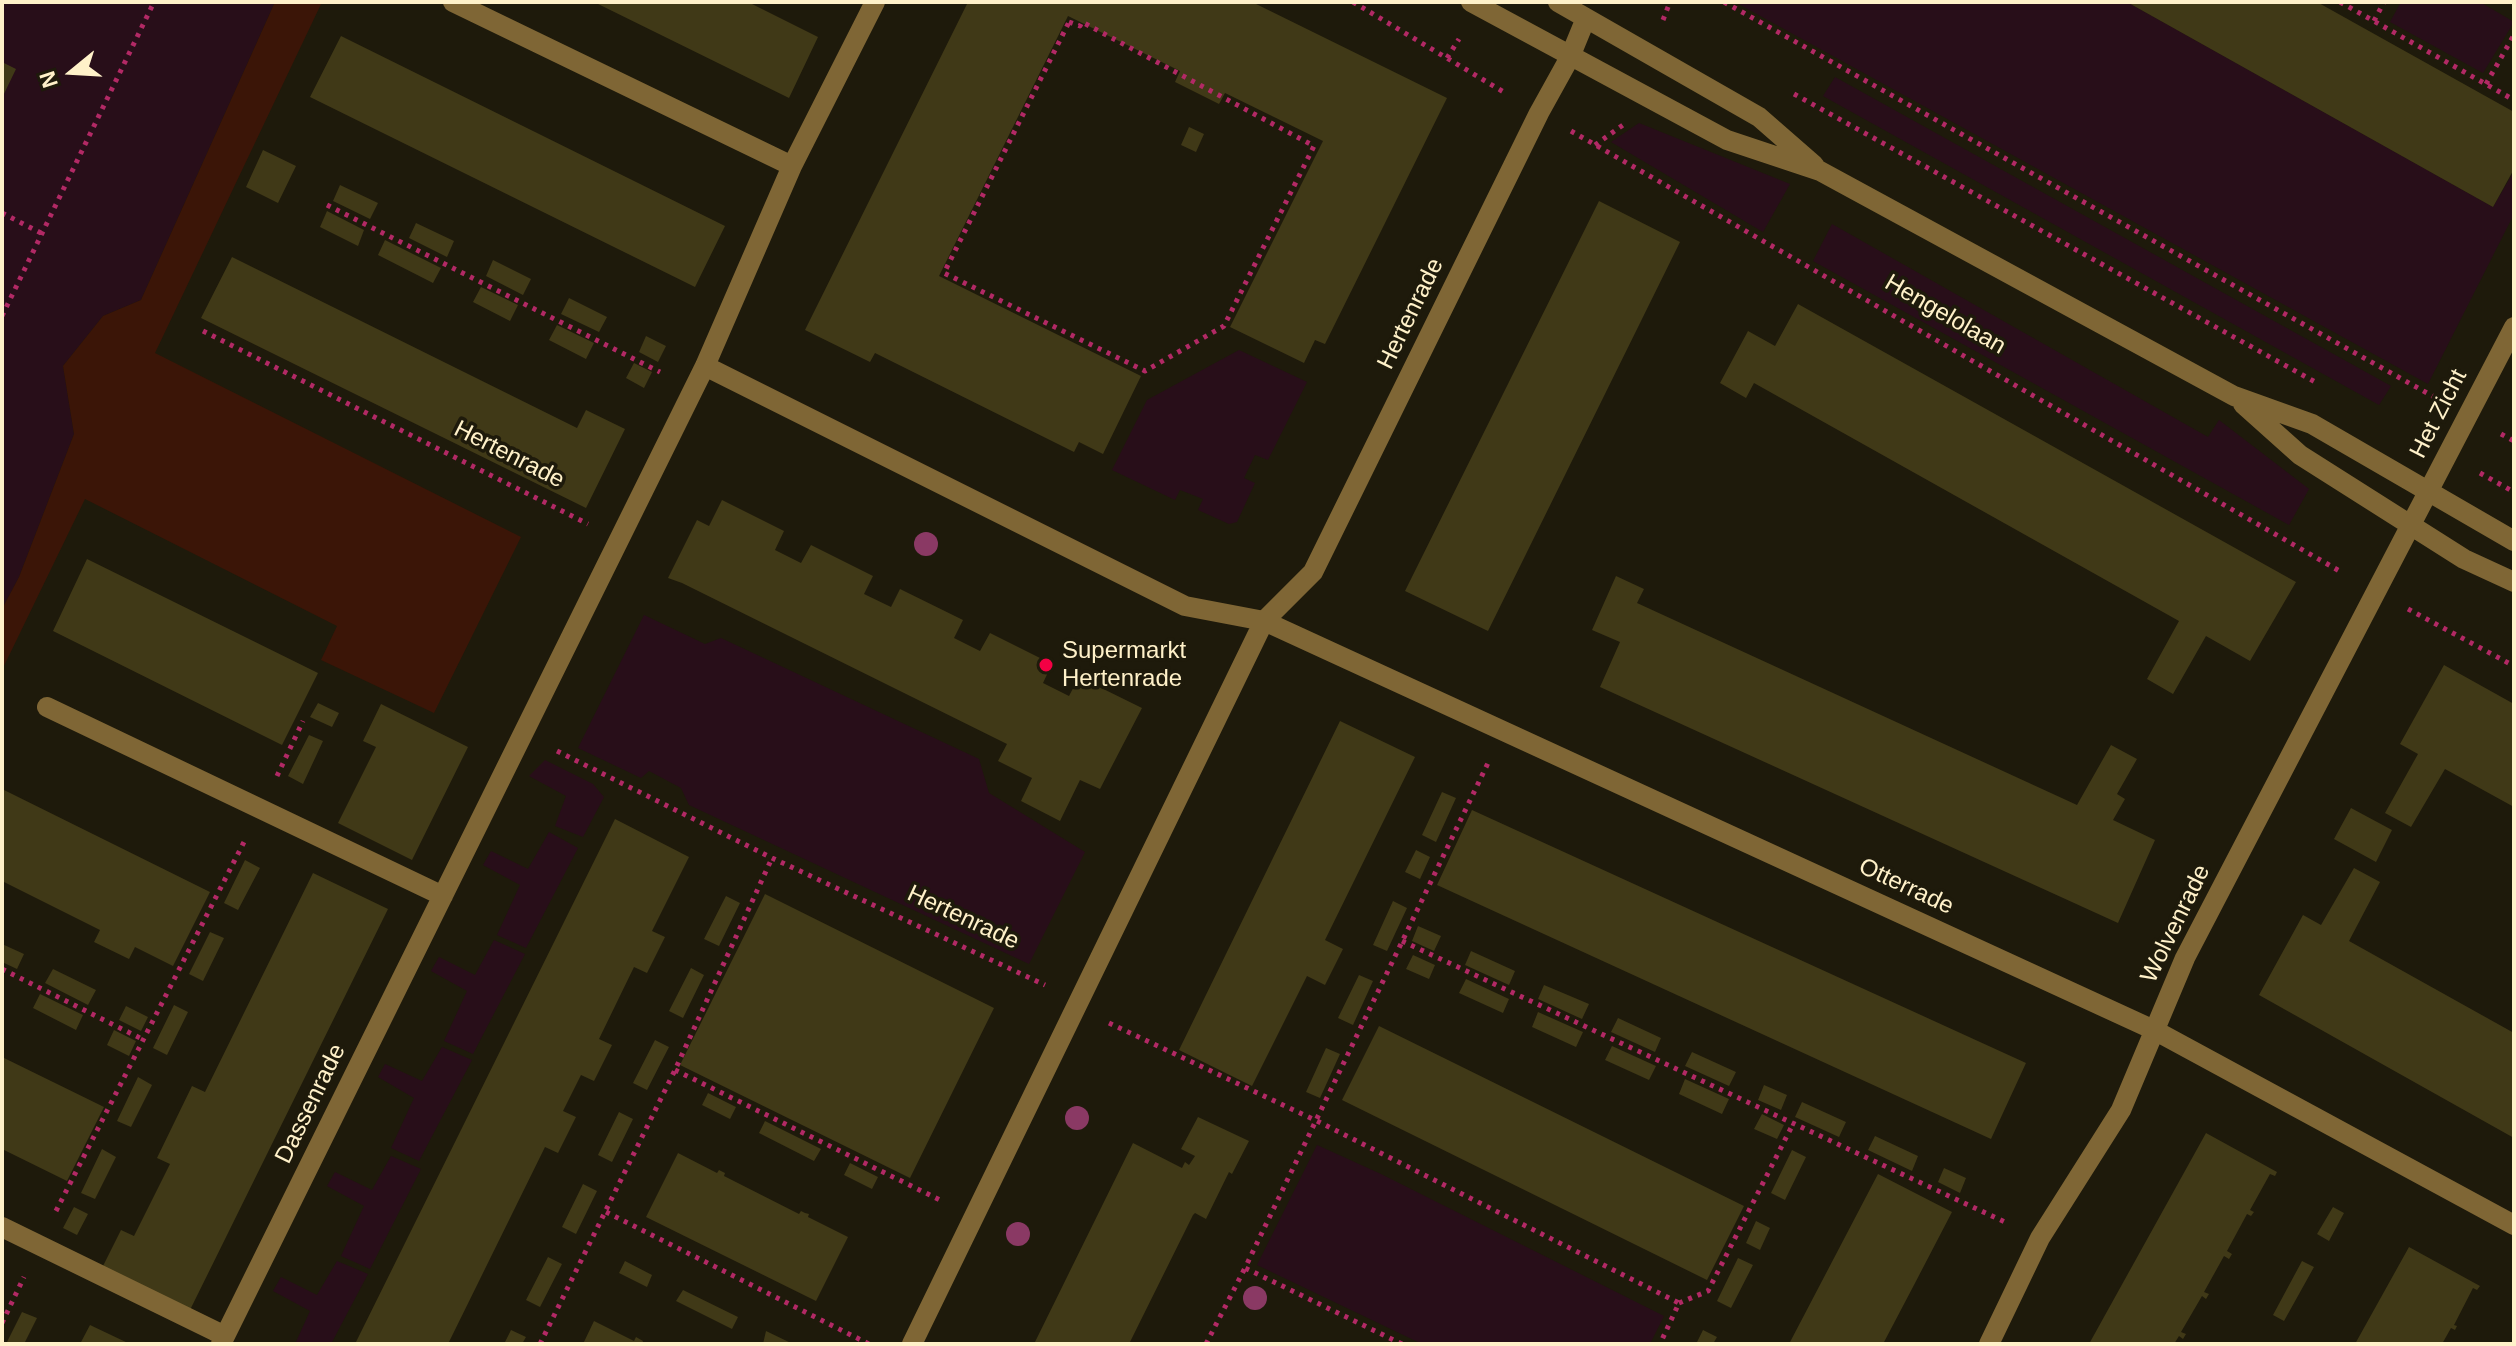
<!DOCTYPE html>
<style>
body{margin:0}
#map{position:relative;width:2516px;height:1346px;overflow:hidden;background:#1e1a0b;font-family:Arial,sans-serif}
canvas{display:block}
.frame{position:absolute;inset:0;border:4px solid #fff1c9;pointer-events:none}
.north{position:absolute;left:32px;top:32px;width:80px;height:80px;-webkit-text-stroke:6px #1e1a0b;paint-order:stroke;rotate:252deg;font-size:22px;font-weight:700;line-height:32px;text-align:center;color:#fff1c9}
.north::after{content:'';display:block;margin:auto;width:28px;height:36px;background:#fff1c9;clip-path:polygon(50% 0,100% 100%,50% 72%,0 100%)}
</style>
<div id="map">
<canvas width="2516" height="1346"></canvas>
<div class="frame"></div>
<div class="north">N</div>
</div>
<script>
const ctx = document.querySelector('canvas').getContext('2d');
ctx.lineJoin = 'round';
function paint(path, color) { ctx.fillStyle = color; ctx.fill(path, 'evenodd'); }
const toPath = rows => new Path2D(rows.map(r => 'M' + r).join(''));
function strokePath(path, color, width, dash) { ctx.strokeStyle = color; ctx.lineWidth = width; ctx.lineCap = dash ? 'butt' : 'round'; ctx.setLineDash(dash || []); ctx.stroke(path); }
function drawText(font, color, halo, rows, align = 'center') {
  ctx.font = font + ' Arial,sans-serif'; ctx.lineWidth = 7; ctx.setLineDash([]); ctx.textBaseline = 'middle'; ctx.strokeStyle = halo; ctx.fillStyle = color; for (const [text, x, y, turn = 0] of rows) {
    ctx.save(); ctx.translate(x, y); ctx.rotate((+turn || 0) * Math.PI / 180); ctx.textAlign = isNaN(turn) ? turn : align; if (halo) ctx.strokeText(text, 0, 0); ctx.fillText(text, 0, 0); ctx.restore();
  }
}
const green = toPath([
 [2,2,275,2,141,300,103,316,63,366,74,434,19,577,2,609],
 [1735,2,2127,2,2493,207,2514,171,2514,214,2428,384],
 [2401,2,2480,2,2514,22,2483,73,2390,22],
 [1835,77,2391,386,2379,405,1823,96],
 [1639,123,1790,184,1763,232,1611,142],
 [1832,224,2208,437,2219,420,2309,489,2289,525,1813,261],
 [1239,350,1307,382,1268,460,1255,455,1244,478,1255,483,1237,522,1229,524,1198,510,1203,499,1180,490,1175,500,1112,470,1147,400],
 [644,615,705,644,721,638,979,759,989,793,1085,852,1029,964,689,805,681,788,649,771,641,778,578,748],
 [545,760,593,784,604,797,583,837,555,826,566,796,529,776],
 [549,832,578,848,526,948,497,935,520,885,483,865,491,851,528,869],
 [494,940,525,954,473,1054,444,1041,467,991,431,971,439,957,475,975],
 [442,1047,472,1060,419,1161,391,1148,414,1098,378,1077,385,1064,422,1081],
 [1317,1145,1381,1174,1664,1316,1650,1344,1422,1344,1257,1265],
 [391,1156,421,1169,370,1269,341,1256,364,1206,327,1186,335,1172,372,1190],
 [337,1261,368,1274,331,1344,295,1344,310,1311,273,1291,281,1277,317,1295]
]);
const water = toPath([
 [275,2,322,2,155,353,521,537,434,713,321,660,337,626,85,499,2,670,2,609,19,577,74,434,63,366,103,316,141,300]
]);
const building = toPath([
 [594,2,748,2,818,37,789,98],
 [968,2,1252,2,1447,98,1325,344,1315,340,1304,363,1230,327,1323,141,1225,93,1219,104,1175,82,1180,71,1068,16,939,276,1141,376,1103,454,1079,442,1074,452,875,353,870,362,805,330],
 [2127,2,2317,2,2514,112,2514,169,2493,207],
 [341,36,725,226,695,287,310,97],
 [2,62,16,69,2,98],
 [1189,127,1204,134,1196,152,1181,145],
 [263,150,296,166,278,203,246,187],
 [340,185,378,203,370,219,333,201],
 [1599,201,1680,242,1488,631,1405,591],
 [327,211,364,230,358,246,320,227],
 [416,223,454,241,447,257,409,238],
 [385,240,441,268,433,283,378,255],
 [232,257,577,428,586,410,625,429,586,508,201,318],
 [493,260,531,279,523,295,486,276],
 [481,287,518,305,510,321,473,302],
 [569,298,607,317,599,332,561,314],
 [1798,304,2296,582,2250,661,2206,636,2173,694,2147,679,2179,621,1754,383,1746,398,1720,383,1748,331,1775,346],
 [557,325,594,343,586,359,549,340],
 [646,336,666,346,658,362,639,352],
 [634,363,652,372,644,388,626,378],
 [722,500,784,531,775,550,801,563,811,545,873,576,864,594,891,607,900,589,963,620,954,638,980,651,990,633,1052,664,1043,683,1069,696,1079,677,1142,708,1100,789,1080,780,1060,821,1021,801,1032,778,998,761,1007,744,682,583,668,578,697,520,709,526],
 [87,559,318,673,282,745,53,631],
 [1616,576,1644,589,1637,603,2077,805,2111,745,2137,759,2117,794,2125,799,2113,820,2155,840,2118,923,1600,687,1620,642,1592,630],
 [2444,665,2514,704,2514,807,2445,769,2411,827,2385,813,2418,754,2400,744],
 [318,703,339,713,332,727,310,717],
 [381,704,468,747,412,860,338,823,376,747,363,741],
 [1340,721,1415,757,1325,940,1343,949,1325,985,1307,976,1252,1086,1179,1050],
 [309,735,323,741,303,784,288,776],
 [2,789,210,892,173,966,135,947,129,959,94,942,100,930,2,881],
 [1442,792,1456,798,1436,842,1422,835],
 [2351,808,2392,830,2376,862,2334,839],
 [1472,810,2026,1063,1991,1139,1437,885],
 [615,819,689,857,652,931,665,937,647,973,634,967,599,1039,612,1045,594,1081,581,1075,563,1111,576,1117,558,1153,545,1147,448,1344,355,1344],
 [1416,850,1430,857,1420,879,1405,872],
 [245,860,260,868,238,910,224,903],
 [2354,868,2380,882,2349,941,2514,1033,2514,1138,2259,995,2303,915,2321,925],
 [313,873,388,909,189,1312,102,1268,121,1230,134,1236,170,1164,157,1158,192,1086,205,1092],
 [765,894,994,1008,910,1178,680,1065],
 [726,896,740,903,719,946,704,939],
 [1393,901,1407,908,1387,951,1373,945],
 [1418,926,1441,936,1434,951,1412,941],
 [210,932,224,938,203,981,189,974],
 [2,944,24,954,17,969,2,962],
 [1471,951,1515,971,1509,985,1465,965],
 [1413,955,1435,965,1429,979,1406,969],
 [691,968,704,975,683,1018,669,1011],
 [53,969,96,990,88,1005,45,983],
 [1359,975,1373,981,1353,1025,1338,1018],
 [1466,979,1509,999,1503,1013,1459,993],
 [1544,985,1589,1004,1582,1019,1538,999],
 [40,994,83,1015,76,1030,33,1008],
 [174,1005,188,1012,167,1055,153,1048],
 [126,1006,148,1017,141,1031,119,1020],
 [1538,1012,1583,1032,1576,1047,1532,1027],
 [1618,1018,1661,1038,1655,1052,1611,1032],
 [1379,1026,1744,1206,1707,1280,1342,1100],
 [114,1030,136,1041,129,1056,107,1045],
 [655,1040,669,1047,647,1090,633,1083],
 [1612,1046,1656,1066,1649,1080,1605,1060],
 [1326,1048,1340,1054,1320,1098,1306,1092],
 [1692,1052,1736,1072,1729,1086,1685,1066],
 [2,1057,104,1107,67,1181,2,1149],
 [138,1077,152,1085,131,1127,117,1121],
 [1685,1079,1729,1099,1722,1114,1679,1094],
 [1764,1085,1787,1095,1781,1110,1758,1100],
 [708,1093,736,1107,730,1119,702,1105],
 [1802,1102,1846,1122,1839,1137,1795,1117],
 [619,1112,633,1119,612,1162,598,1155],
 [1762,1114,1784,1125,1777,1139,1754,1129],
 [1198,1117,1249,1141,1232,1174,1229,1172,1206,1219,1195,1213,1193,1215,1129,1344,1034,1344,1133,1143,1182,1168,1185,1162,1189,1165,1195,1156,1181,1149],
 [765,1121,821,1149,814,1161,759,1133],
 [2206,1133,2277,1172,2275,1176,2270,1174,2250,1210,2254,1212,2251,1216,2247,1214,2227,1251,2232,1254,2229,1259,2224,1256,2204,1292,2209,1294,2206,1299,2202,1296,2181,1332,2186,1334,2183,1339,2179,1336,2174,1344,2089,1344],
 [1875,1136,1918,1156,1912,1171,1868,1150],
 [102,1149,116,1157,95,1199,81,1193],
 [1792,1150,1806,1157,1785,1200,1771,1193],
 [678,1153,717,1173,719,1170,725,1173,724,1176,799,1214,801,1211,805,1213,809,1214,808,1217,848,1237,816,1301,646,1217],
 [850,1163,878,1177,872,1189,844,1175],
 [1944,1168,1966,1178,1960,1193,1938,1182],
 [1878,1174,1952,1212,1914,1285,1883,1344,1789,1344],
 [583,1184,597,1191,576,1234,562,1227],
 [74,1207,88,1214,77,1235,63,1228],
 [2333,1207,2344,1213,2329,1241,2317,1234],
 [1756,1221,1770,1228,1760,1250,1746,1243],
 [2409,1247,2480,1286,2477,1290,2473,1288,2454,1325,2457,1326,2455,1330,2451,1328,2442,1344,2355,1344],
 [548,1257,562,1264,540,1307,526,1300],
 [1738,1258,1753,1265,1731,1308,1717,1301],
 [625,1261,652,1275,647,1287,619,1273],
 [2302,1261,2314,1267,2284,1321,2273,1315],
 [683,1290,738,1317,732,1329,676,1301],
 [22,1312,37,1318,24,1344,6,1344],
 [594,1321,634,1341,636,1337,643,1341,642,1344,583,1344],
 [90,1325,130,1344,80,1344],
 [511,1330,526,1337,522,1344,504,1344],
 [1703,1330,1717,1337,1713,1344,1696,1344],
 [766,1331,793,1344,763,1344]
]);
const path = toPath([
 [1353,2,1507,94],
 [1724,2,2436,398],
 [2340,2,2514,100],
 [1663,20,1670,2],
 [2374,21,2384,2],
 [1069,22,1080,26,1082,22,1314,146,1224,326,1145,371,944,273,1069,22],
 [1447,58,1459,39],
 [2486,84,2514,35],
 [1794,94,2317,383],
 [1571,131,2343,573],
 [1595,145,1623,125],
 [327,205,660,372],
 [2,213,41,233],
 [2,316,154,2],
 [203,331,588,524],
 [2501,434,2514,441],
 [2480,473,2514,492],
 [2408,609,2514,666],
 [557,751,772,858,1045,985],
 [277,776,303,721],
 [1402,941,2007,1223],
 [2,969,144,1040],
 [1109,1023,1315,1120,1679,1303,1660,1344],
 [675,1070,940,1200],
 [56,1211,244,842],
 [606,1212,869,1344],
 [1679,1303,1708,1291,1793,1124],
 [2,1323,24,1277],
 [540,1344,675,1070,772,858],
 [1206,1344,1245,1268],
 [1402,1344,1245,1268,1488,763]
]);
const minor = toPath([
 [453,2,792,166],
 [1471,2,1727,140,1820,171,2234,396,2312,424,2514,541],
 [1558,2,1759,117,1814,165],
 [705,366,1185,606,1264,621,2154,1030,2514,1225],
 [2243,404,2300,455,2464,559,2514,582],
 [47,707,443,896],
 [2,1227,225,1336],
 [221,1344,705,366,792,166,875,2],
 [912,1344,1264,621,1313,572,1539,113,1570,57,1586,18],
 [1989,1344,2040,1238,2121,1110,2185,958,2514,327]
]);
const trees = [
 [926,544],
 [1077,1118],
 [1018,1234],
 [1255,1298]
];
const markers = [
 [1046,665,8,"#f40044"]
];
const streetNames = [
 ["Hertenrade",1411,314,-64],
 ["Hengelolaan",1945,315,30],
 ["Het Zicht",2439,414,-63],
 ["Hertenrade",509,455,27],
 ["Otterrade",1906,887,25],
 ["Hertenrade",963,918,25],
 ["Wolvenrade",2176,924,-64],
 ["Dassenrade",311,1104,-64]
];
const poiNames = [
 ["Supermarkt",1062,651],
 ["Hertenrade",1062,679]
];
paint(green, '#280e19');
paint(water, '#3b1507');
paint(building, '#403917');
strokePath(path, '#b22965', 5, [4, 6]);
strokePath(minor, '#7f6635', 20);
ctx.fillStyle = '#8a3964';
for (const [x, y] of trees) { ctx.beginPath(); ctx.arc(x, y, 12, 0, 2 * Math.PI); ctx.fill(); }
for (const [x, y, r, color] of markers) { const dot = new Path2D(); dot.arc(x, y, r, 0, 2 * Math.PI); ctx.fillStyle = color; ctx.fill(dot); strokePath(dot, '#1e1a0b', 3); }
drawText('24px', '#fff1c9', '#1e1a0b', streetNames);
drawText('24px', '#fff1c9', '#1e1a0b', poiNames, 'left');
</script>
